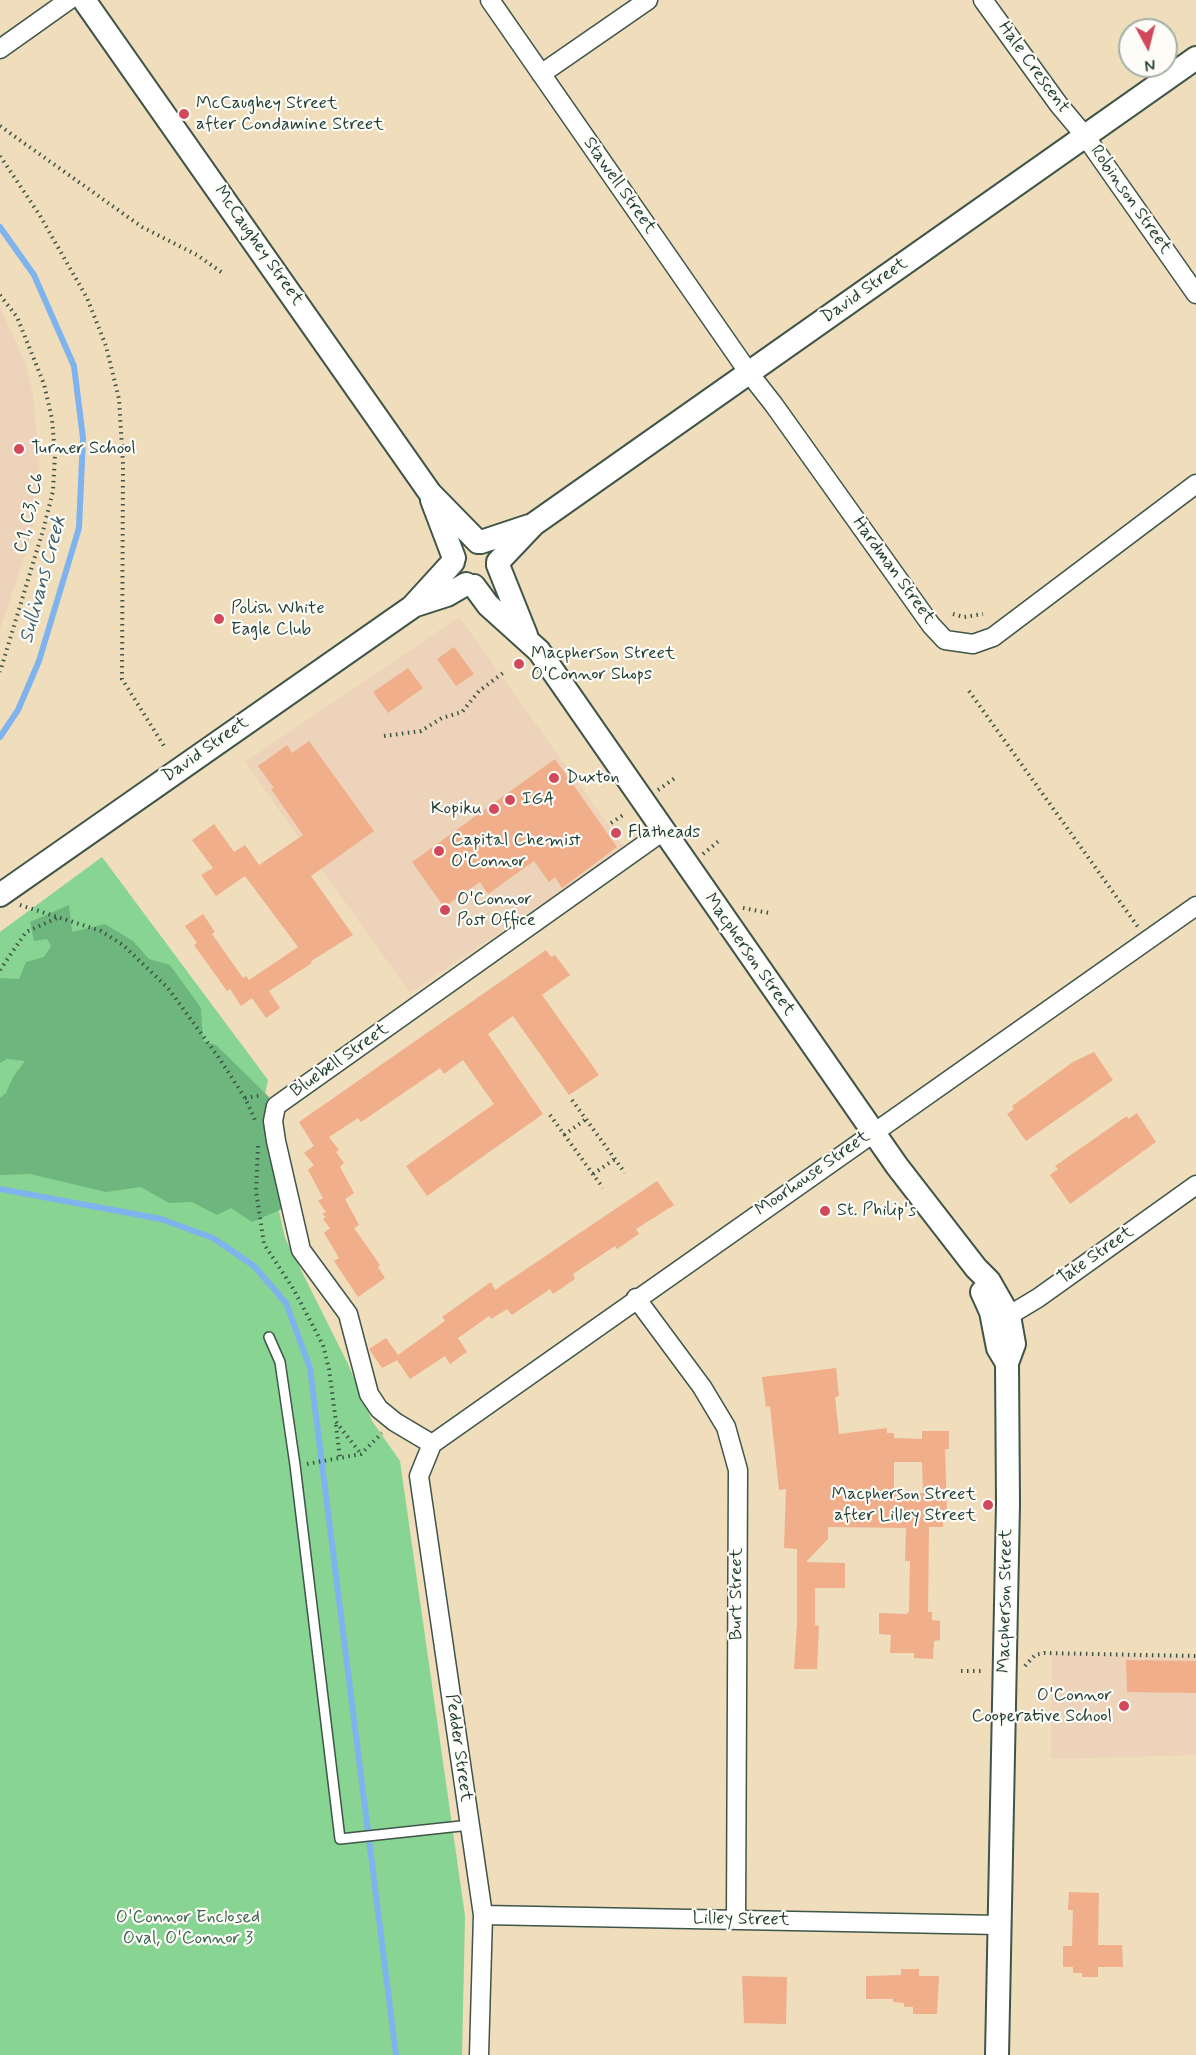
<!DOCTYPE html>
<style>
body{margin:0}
#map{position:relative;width:1196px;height:2055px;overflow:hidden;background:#efddbc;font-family:Mynerve,sans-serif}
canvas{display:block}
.north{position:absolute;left:1118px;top:18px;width:60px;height:60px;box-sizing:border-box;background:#fdfcf7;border:2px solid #a4b0a9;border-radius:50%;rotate:173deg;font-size:16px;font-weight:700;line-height:24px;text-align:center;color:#1f3d34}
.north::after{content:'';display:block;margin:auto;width:21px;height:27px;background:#d1495b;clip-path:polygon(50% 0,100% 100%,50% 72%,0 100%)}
</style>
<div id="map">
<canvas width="1196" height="2055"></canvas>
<div class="north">N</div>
</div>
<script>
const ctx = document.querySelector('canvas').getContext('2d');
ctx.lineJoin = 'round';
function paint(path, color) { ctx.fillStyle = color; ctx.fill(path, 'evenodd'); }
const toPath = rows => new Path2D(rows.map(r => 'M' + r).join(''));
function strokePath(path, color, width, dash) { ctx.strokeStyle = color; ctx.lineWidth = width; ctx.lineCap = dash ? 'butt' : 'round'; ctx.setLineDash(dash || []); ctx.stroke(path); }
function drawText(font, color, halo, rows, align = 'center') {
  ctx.font = font + ' Mynerve,sans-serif'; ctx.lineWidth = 4.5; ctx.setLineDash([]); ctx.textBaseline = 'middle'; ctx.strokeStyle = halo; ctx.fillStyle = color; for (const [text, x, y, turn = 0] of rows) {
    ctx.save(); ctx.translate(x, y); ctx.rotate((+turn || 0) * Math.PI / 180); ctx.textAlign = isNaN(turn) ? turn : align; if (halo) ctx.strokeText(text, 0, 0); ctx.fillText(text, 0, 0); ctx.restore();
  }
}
const built = toPath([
 [0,307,25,362,33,394,40,475,35,516,27,548,0,630],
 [459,617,625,848,410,993,245,762],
 [1052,1654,1196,1657,1196,1755,1051,1759]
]);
const green = toPath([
 [102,857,268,1080,261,1112,264,1145,285,1238,348,1364,372,1421,400,1461,465,1916,462,2055,0,2055,0,932]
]);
const forest = toPath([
 [69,905,72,932,105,924,133,941,149,959,170,965,201,1008,203,1041,216,1045,269,1097,267,1116,282,1209,252,1222,231,1208,217,1215,192,1202,169,1203,141,1187,106,1192,30,1174,0,1175,0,1098,6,1093,13,1077,25,1061,7,1059,0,1063,0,978,19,979,26,962,44,957,51,946,47,939,34,941,30,922]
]);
const stream = toPath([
 [0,227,34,275,74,366,83,438,79,528,39,661,18,710,0,737],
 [0,1189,161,1219,213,1238,254,1266,286,1303,310,1368,396,2055]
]);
const building = toPath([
 [454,647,474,674,456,686,437,659],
 [408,668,423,688,388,713,373,692],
 [309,741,374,831,311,876,353,935,311,961,312,963,269,991,280,1008,266,1018,252,998,241,1006,230,989,227,991,194,945,197,943,185,926,203,914,215,932,212,934,243,978,246,976,249,980,298,947,245,876,216,896,201,875,213,868,192,840,214,824,234,852,245,845,259,865,303,835,271,789,274,788,258,766,287,745,292,753],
 [555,759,617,847,562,888,555,877,549,882,534,861,488,894,480,882,444,907,412,862],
 [546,950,551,957,555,955,570,975,542,995,599,1075,569,1095,513,1016,488,1034,543,1114,427,1196,406,1166,494,1104,463,1060,444,1074,440,1068,361,1122,358,1118,329,1137,339,1150,336,1152,344,1163,340,1167,354,1193,345,1199,359,1225,354,1228,380,1265,378,1267,385,1278,358,1297,334,1261,339,1258,324,1233,330,1228,323,1219,326,1217,322,1214,326,1212,318,1201,323,1198,308,1170,314,1165,304,1153,314,1146,299,1122],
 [1094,1052,1113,1080,1026,1141,1007,1114,1014,1109,1012,1106,1073,1062],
 [1137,1113,1156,1142,1070,1204,1050,1175,1058,1169,1055,1166,1127,1116,1128,1119],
 [657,1181,674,1205,636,1229,639,1234,617,1249,615,1246,573,1274,575,1279,553,1294,550,1289,512,1315,507,1309,491,1319,489,1316,458,1338,467,1352,450,1364,445,1356,410,1379,397,1360,382,1368,369,1349,386,1338,398,1355,445,1321,442,1317,491,1282,495,1290],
 [836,1368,839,1396,835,1397,839,1434,887,1428,887,1433,894,1433,894,1438,922,1439,922,1431,949,1431,949,1449,945,1449,947,1514,943,1514,943,1527,929,1527,928,1612,932,1612,932,1620,940,1621,940,1640,934,1641,933,1659,914,1658,914,1653,890,1653,891,1635,879,1634,879,1613,907,1614,909,1611,910,1561,905,1561,906,1528,828,1527,828,1539,806,1562,845,1563,845,1588,815,1588,815,1625,819,1626,817,1669,794,1669,797,1625,797,1549,784,1548,786,1489,779,1490,770,1406,766,1407,762,1377],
 [894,1462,922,1462,923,1493,894,1493],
 [1126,1660,1196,1661,1196,1693,1127,1692],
 [1069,1892,1099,1893,1098,1945,1122,1945,1123,1967,1098,1967,1098,1977,1082,1977,1082,1973,1073,1973,1073,1967,1063,1967,1063,1946,1072,1946,1073,1910,1068,1910],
 [901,1969,919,1969,919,1976,939,1976,937,2014,913,2014,913,2007,904,2007,904,2003,893,2002,893,1999,866,1999,866,1976,901,1975],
 [742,1976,787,1977,786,2024,744,2023]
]);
const path = toPath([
 [0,126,142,227,197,255,224,274],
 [0,156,39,214,87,298,106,346,119,399,123,464,122,679,164,746],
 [0,295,17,317,44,384,52,419,55,455,53,491,44,527,0,672],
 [953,614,964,617,983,614],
 [969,691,1138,927],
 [384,736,421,731,442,718,462,712,479,691,503,673],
 [658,790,675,778],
 [611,823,626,813],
 [703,854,720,840],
 [20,905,101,931,123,945,168,988,219,1058,245,1098,255,1120],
 [743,908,769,913],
 [0,970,26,932,57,918],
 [245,1098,262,1095],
 [572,1100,625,1173],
 [550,1115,603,1188],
 [564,1135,586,1119],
 [258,1146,256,1191,264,1244,294,1290,323,1345,329,1369,336,1422,361,1454],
 [593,1174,615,1159],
 [336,1425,340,1459],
 [307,1464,361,1454,382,1433],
 [1025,1666,1035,1655,1044,1653,1196,1656],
 [961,1671,985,1671]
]);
const service = toPath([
 [269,1337,280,1362,295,1465,340,1839,470,1825]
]);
const minor = toPath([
 [490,0,749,373,774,405,931,625,945,640,973,644,993,637,1196,484],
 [983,0,1059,105,1085,136,1196,294],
 [0,49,69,0],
 [541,74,648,0],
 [636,1298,702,1387,726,1427,738,1470,736,1920],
 [998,1322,1038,1298,1196,1185],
 [432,1444,395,1422,379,1409,369,1394,348,1314,301,1250,276,1141,273,1121,276,1106,662,832],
 [483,1915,999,1925],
 [479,2055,483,1915,419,1476,432,1444,1196,906]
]);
const tertiary = toPath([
 [84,0,430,493,478,542],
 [432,500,454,558],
 [481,542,529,526],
 [498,562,534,524,1196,58],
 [498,565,526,635],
 [474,586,488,605,539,651,897,1166,976,1268,989,1281,1009,1316,1014,1344,1007,1363,1008,1504,997,2055],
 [416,605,447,595,466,584],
 [0,895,412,607,453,562],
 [982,1292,991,1312,998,1348,1007,1363]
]);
const markers = [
 [184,114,6,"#d1495b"],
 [19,449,6,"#d1495b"],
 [219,619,6,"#d1495b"],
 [519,664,6,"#d1495b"],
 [554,778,6,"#d1495b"],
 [510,800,6,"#d1495b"],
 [494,809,6,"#d1495b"],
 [616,833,6,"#d1495b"],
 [439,851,6,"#d1495b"],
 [445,910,6,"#d1495b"],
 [825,1211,6,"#d1495b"],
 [988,1505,6,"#d1495b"],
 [1124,1706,6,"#d1495b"]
];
const streetNames = [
 ["Hale Crescent",1033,68,54],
 ["Stawell Street",619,186,55],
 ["Robinson Street",1130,200,55],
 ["McCaughey Street",258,246,55],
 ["David Street",865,291,-35],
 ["C1, C3, C6",30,513,-77],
 ["Hardman Street",893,571,54],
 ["David Street",206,750,-35],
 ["Macpherson Street",749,955,55],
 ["Bluebell Street",340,1061,-35],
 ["Moorhouse Street",813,1174,-35],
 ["Tate Street",1096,1256,-35],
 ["Burt Street",737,1594,-90],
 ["Macpherson Street",1006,1601,-89],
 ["Pedder Street",458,1748,82],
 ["Lilley Street",741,1920,1]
];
const poiNames = [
 ["McCaughey Street",196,104],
 ["after Condamine Street",196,125],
 ["Turner School",31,449],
 ["Polish White",231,609],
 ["Eagle Club",231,630],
 ["Macpherson Street",531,654],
 ["O'Connor Shops",531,675],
 ["Duxton",566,778],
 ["IGA",522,800],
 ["Kopiku",482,809,"right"],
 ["Flatheads",628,833],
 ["Capital Chemist",451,841],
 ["O'Connor",451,862],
 ["O'Connor",457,900],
 ["Post Office",457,921],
 ["St. Philip's",837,1211],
 ["Macpherson Street",976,1495,"right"],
 ["after Lilley Street",976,1516,"right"],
 ["O'Connor",1112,1696,"right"],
 ["Cooperative School",1112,1717,"right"]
];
const parkNames = [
 ["O'Connor Enclosed",188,1918],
 ["Oval, O'Connor 3",188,1939]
];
const waterNames = [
 ["Sullivans Creek",44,580,-75]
];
paint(built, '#ecd3b9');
paint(green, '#87d493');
paint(forest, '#6db67d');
strokePath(stream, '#7fb3ed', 6);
paint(building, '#f0ae8b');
strokePath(service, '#3e5548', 12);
strokePath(minor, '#3e5548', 21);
strokePath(tertiary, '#3e5548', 26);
strokePath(path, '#3e5548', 4, [1.5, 4.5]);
strokePath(service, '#fff', 9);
strokePath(minor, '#fff', 18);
strokePath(tertiary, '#fff', 22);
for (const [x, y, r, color] of markers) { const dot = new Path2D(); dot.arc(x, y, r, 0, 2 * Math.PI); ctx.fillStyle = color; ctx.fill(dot); strokePath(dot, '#fdfcf7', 2); }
drawText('18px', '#1f3d34', '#fdfcf7', streetNames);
drawText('18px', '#1f3d34', '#fdfcf7', poiNames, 'left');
drawText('18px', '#39634c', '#fdfcf7', parkNames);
drawText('italic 20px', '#3c606c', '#fdfcf7', waterNames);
</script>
